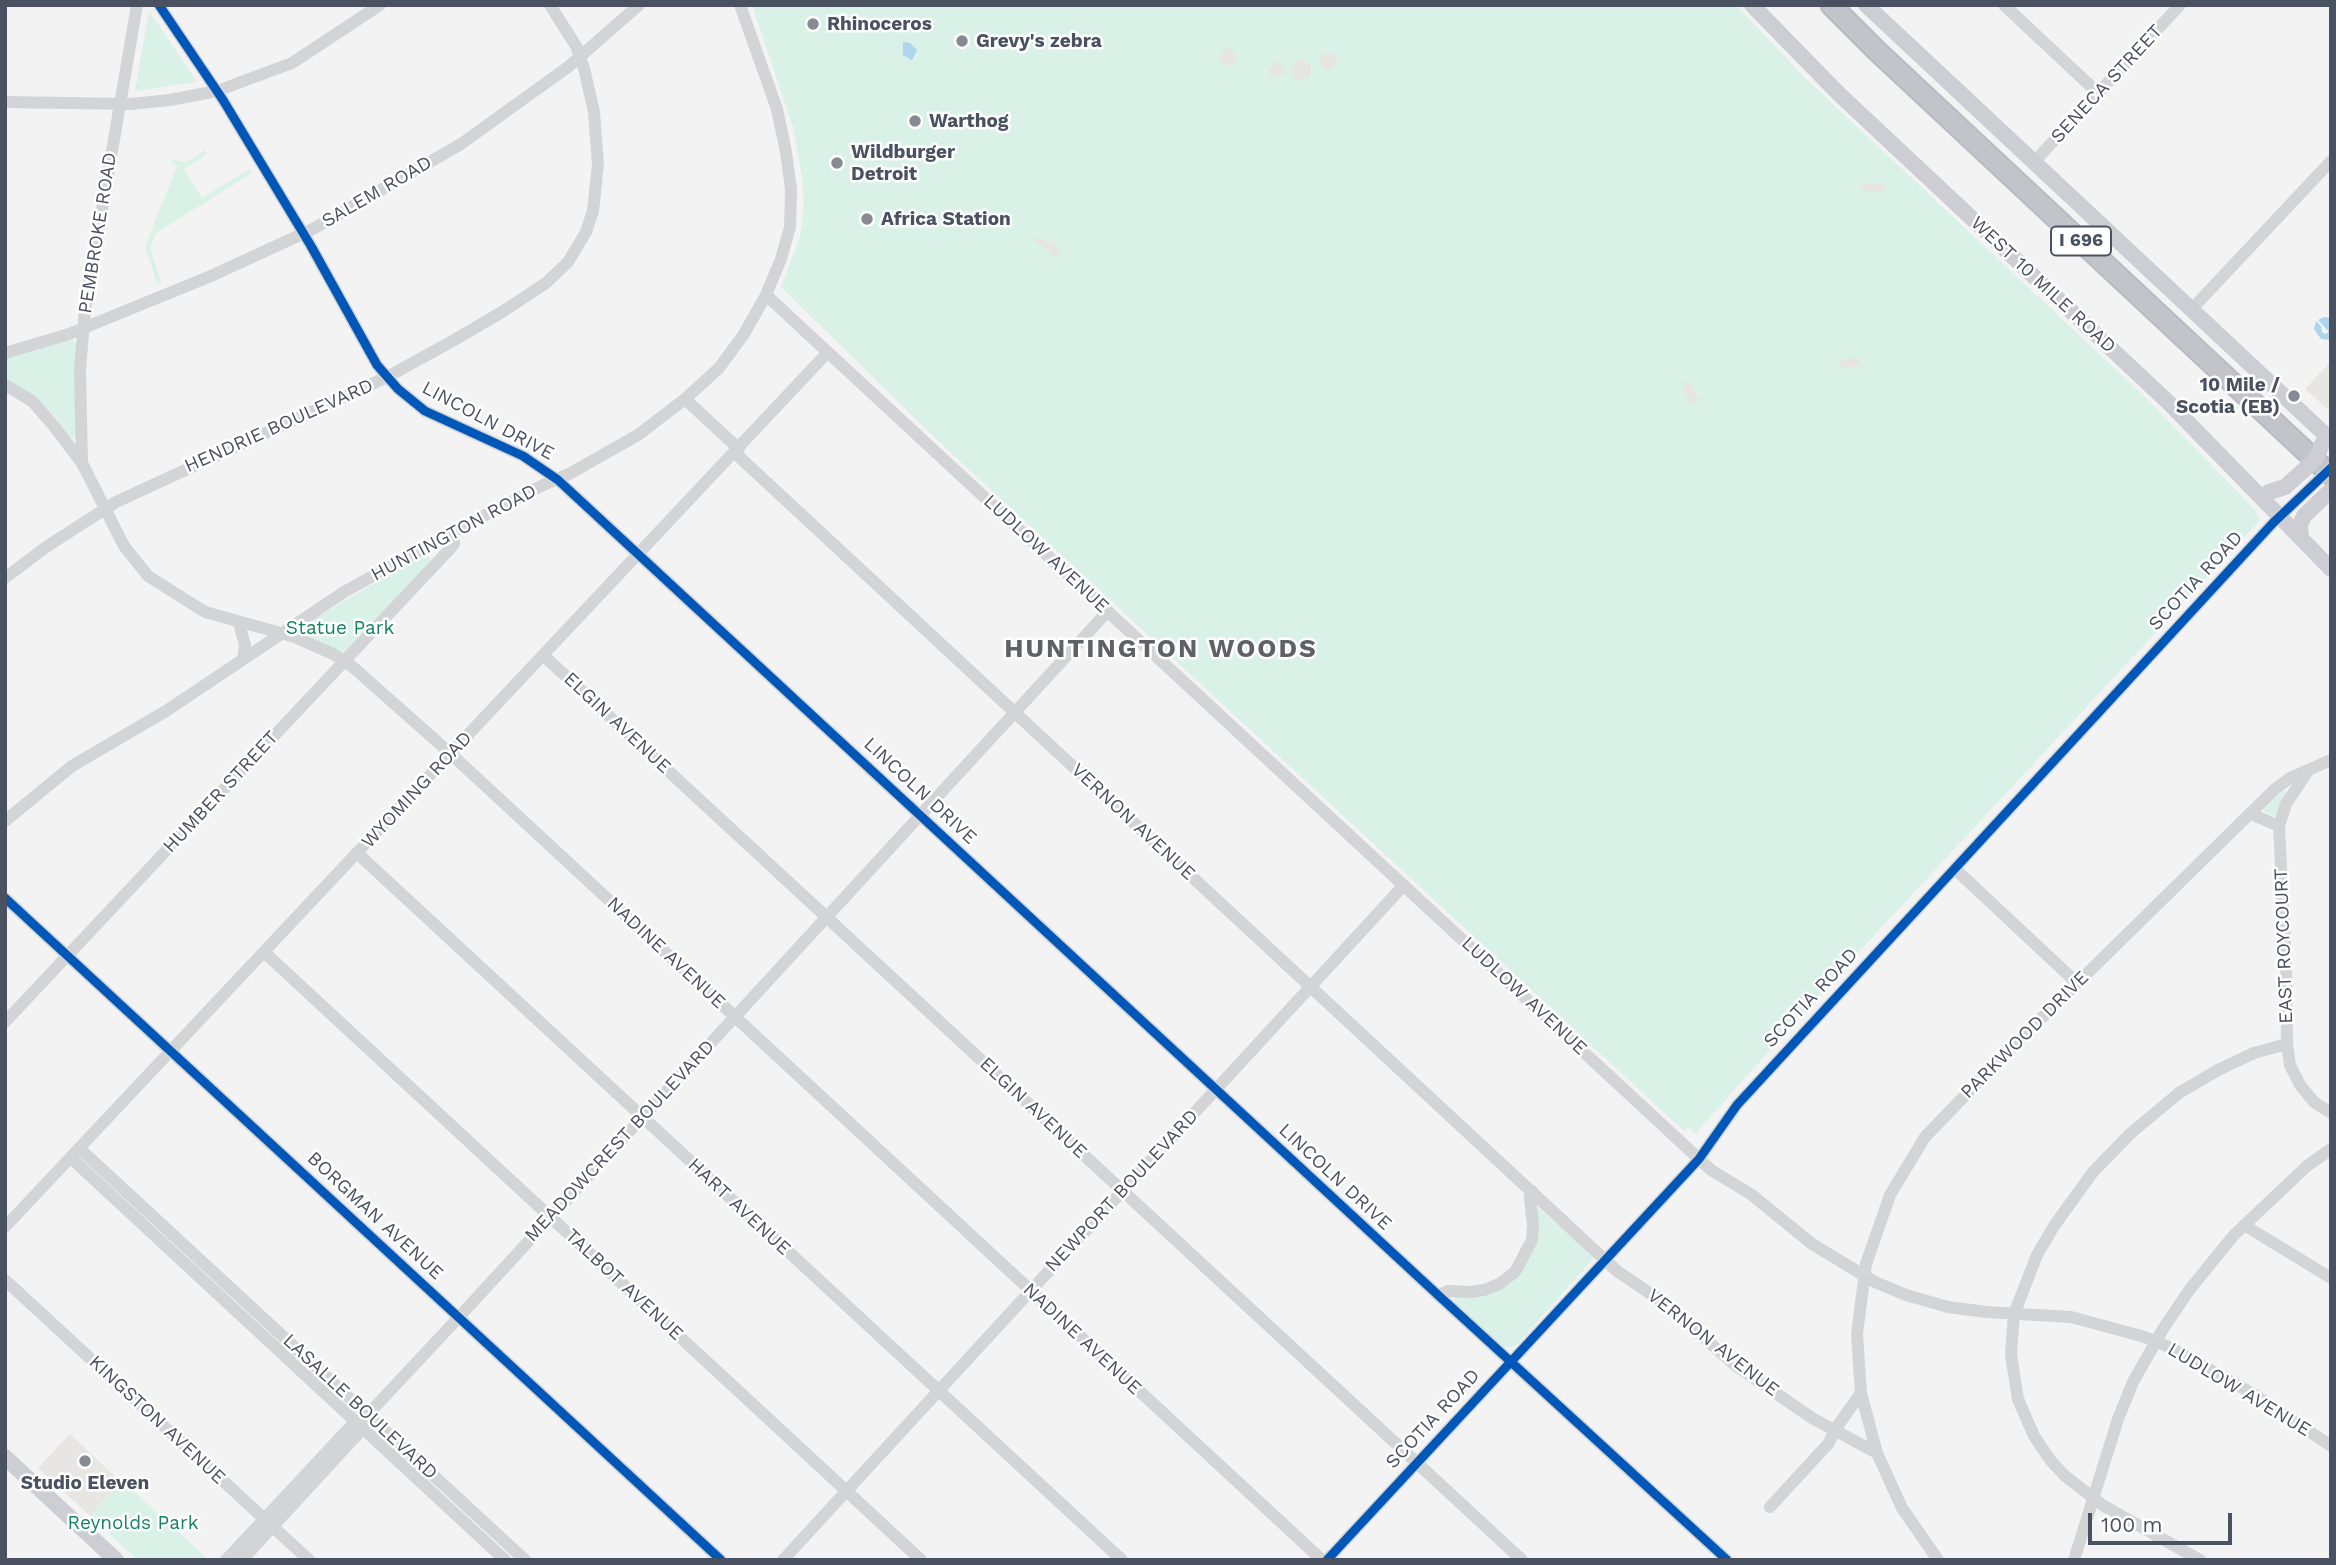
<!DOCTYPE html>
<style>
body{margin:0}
#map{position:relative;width:2336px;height:1565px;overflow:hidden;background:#f3f3f3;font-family:"Work Sans",sans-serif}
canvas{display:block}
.frame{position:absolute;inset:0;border:7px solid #4a5160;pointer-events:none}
.scale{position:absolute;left:2088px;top:1513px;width:144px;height:32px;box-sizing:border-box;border:4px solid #4a5160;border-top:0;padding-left:9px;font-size:21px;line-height:24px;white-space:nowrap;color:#4a5160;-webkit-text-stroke:5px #fff;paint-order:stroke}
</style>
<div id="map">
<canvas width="2336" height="1565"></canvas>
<div class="frame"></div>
<div class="scale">100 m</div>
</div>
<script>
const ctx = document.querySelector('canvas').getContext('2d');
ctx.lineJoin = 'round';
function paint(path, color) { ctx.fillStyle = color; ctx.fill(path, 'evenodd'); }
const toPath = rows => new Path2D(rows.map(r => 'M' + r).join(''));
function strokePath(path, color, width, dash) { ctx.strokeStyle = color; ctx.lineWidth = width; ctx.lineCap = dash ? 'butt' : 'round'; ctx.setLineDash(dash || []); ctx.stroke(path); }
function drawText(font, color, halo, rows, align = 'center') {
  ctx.font = font + ' "Work Sans",sans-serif'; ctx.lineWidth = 5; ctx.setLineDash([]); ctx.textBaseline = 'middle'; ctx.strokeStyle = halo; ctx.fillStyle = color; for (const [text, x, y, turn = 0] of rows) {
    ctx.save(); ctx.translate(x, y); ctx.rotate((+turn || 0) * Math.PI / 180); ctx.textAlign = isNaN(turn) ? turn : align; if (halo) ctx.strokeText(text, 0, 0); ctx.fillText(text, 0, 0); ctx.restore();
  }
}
const commercial = toPath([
 [2331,361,2331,412,2305,389],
 [70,1434,121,1482,90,1516,38,1468]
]);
const green = toPath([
 [752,5,1736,5,1804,77,2145,397,2256,511,2260,520,1827,986,1695,1134,1688,1127,1684,1131,935,438,781,287,800,237,804,204,802,178,793,127],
 [149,11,197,82,135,91],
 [205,150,207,154,184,169,202,198,250,169,252,173,156,233,150,248,161,282,157,283,145,247,177,166,173,165,171,159,186,162],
 [71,339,75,342,76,347,76,435,73,438,68,436,57,419,40,401,5,380,5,358],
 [425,554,430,558,430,563,345,653,302,634,299,630,301,626],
 [2283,790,2286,792,2276,816,2264,812,2264,809],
 [1537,1207,1592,1254,1593,1259,1519,1342,1513,1347,1503,1347,1458,1306,1454,1299,1455,1296,1518,1273],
 [122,1481,208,1559,138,1560,90,1516]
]);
const sand = toPath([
 '1220 57a8 8 0 1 1 16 0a8 8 0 1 1-16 0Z',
 '1320 61a8 8 0 1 1 16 0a8 8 0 1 1-16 0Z',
 '1291 70a10 10 0 1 1 20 0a10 10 0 1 1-20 0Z',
 [1278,61,1286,70,1285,73,1270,78,1269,67],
 [1865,183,1881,184,1886,189,1883,193,1864,190,1860,184],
 [1037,237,1057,245,1060,252,1058,255,1054,257,1043,245,1035,242],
 [1855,356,1859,358,1861,363,1855,367,1842,368,1838,363,1841,358,1847,360],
 [1687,381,1691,384,1697,396,1698,399,1694,404,1689,402,1683,389,1683,384]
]);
const water = toPath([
 [903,42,910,43,917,50,912,60,903,55],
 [2324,317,2331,318,2329,340,2321,339,2314,329,2316,321,2321,326,2322,332,2325,334,2329,332,2318,320]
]);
const minor = toPath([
 [159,5,223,100,311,246,377,365,398,389,425,411,523,456,558,480,1438,1295,1727,1560],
 [2004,5,2098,93],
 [5,102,131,104,170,100,217,91,292,63,380,5],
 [2033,163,2180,5],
 [766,295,1711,1170,1752,1195,1812,1244,1875,1282,1906,1295,1948,1307,1986,1312,2071,1317,2145,1337,2171,1348,2255,1395,2331,1446],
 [2191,310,2331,161],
 [5,353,69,334,211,276,313,229,461,144,568,67,639,5],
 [5,385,32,401,53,425,82,463,124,546,148,576,205,612,295,637,335,655,354,668,451,754,1322,1560],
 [685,399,739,449],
 [735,453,1617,1271,1664,1303,1735,1365,1812,1418,1877,1453,1902,1508,1938,1560],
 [82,463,80,370,85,309,137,5],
 [5,578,46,547,116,502,387,377,449,343,502,312,546,283,568,262,586,232,593,211,598,164,594,112,584,68,576,46,550,5],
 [239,623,245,645,243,659],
 [544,656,1522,1560],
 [2308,771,2286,804,2279,826,2286,964,2287,1044,2290,1065,2300,1085,2314,1102,2331,1113],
 [2251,814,2279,826],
 [5,821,72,766,166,711,344,592,436,541,541,486,569,474,638,435,685,399,719,368,744,334,766,295,781,259,790,227,791,189,786,152,777,109,740,5],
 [357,853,1122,1560],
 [1955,869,2077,983],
 [5,898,721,1560],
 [264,952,921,1560],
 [5,1022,447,552,454,544,453,533],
 [80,1149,525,1560],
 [71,1158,505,1560],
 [2244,1225,2331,1278],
 [5,1227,828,352],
 [5,1280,309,1560],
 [1438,1295,1448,1291,1471,1292,1484,1290,1499,1284,1515,1272,1532,1240,1533,1225,1530,1197,1532,1191],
 [1861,1393,1877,1453],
 [1770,1507,1829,1443,1834,1431,1861,1393,1857,1334,1866,1264,1890,1195,1925,1137,2003,1056,2275,789,2290,778,2331,760],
 [226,1560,349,1428,359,1424,459,1317,1108,611],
 [242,1560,357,1435,359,1424],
 [783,1560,1404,885],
 [1327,1560,1699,1159,1737,1105,2273,523,2313,485],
 [2074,1560,2118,1419,2133,1382,2163,1329,2190,1289,2234,1235,2307,1166,2331,1149],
 [2200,1560,2104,1506,2065,1476,2051,1461,2034,1436,2018,1399,2011,1355,2014,1314,2037,1255,2054,1226,2093,1172,2131,1133,2179,1093,2218,1070,2254,1053,2287,1044]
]);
const major = toPath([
 [1752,5,1839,94,2168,402,2331,569],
 [1866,5,2331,440],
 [2301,538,2300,525,2304,516,2331,490],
 [5,1457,116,1560]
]);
const highway = toPath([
 [1831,5,1877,51,2331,475]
]);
const minorBridge = toPath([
 [2313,485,2331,468]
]);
const majorBridge = toPath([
 [2269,492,2285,487,2316,459,2322,444]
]);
const cycleway = toPath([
 [159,5,223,100,311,246,377,365,398,389,425,411,523,456,558,480,1438,1295,1727,1560],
 [5,898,721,1560],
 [1327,1560,1699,1159,1737,1105,2273,523,2331,468]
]);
const markers = [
 [813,24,7,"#858a93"],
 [962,41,7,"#858a93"],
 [915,121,7,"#858a93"],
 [837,163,7,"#858a93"],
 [867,219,7,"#858a93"],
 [2294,396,7,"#858a93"],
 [85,1461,7,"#858a93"]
];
const shields = [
 [2081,241,60]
];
const shieldNames = [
 ["I 696",2081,241]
];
const poiNames = [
 ["Rhinoceros",827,24],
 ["Grevy's zebra",976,41],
 ["Warthog",929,121],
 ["Wildburger",851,152],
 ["Detroit",851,174],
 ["Africa Station",881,219],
 ["10 Mile /",2280,385,"right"],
 ["Scotia (EB)",2280,407,"right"],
 ["Studio Eleven",85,1483,"center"]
];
const streetNames = [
 ["SENECA STREET",2107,84,-47],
 ["SALEM ROAD",377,192,-30],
 ["PEMBROKE ROAD",98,233,-81],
 ["WEST 10 MILE ROAD",2043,285,43],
 ["LINCOLN DRIVE",488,421,28],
 ["HENDRIE BOULEVARD",279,426,-24],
 ["HUNTINGTON ROAD",454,533,-28],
 ["LUDLOW AVENUE",1046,554,43],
 ["SCOTIA ROAD",2196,581,-47],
 ["ELGIN AVENUE",617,723,43],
 ["WYOMING ROAD",417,790,-47],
 ["LINCOLN DRIVE",920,791,43],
 ["HUMBER STREET",221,792,-47],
 ["VERNON AVENUE",1133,822,43],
 ["EAST ROYCOURT",2284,946,-92],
 ["NADINE AVENUE",666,953,43],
 ["LUDLOW AVENUE",1524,996,43],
 ["SCOTIA ROAD",1811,998,-47],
 ["PARKWOOD DRIVE",2025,1035,-45],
 ["ELGIN AVENUE",1033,1108,43],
 ["MEADOWCREST BOULEVARD",620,1141,-47],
 ["LINCOLN DRIVE",1335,1177,43],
 ["NEWPORT BOULEVARD",1122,1191,-47],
 ["HART AVENUE",739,1207,43],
 ["BORGMAN AVENUE",375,1216,43],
 ["TALBOT AVENUE",624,1285,43],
 ["NADINE AVENUE",1082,1339,43],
 ["VERNON AVENUE",1713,1343,38],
 ["LUDLOW AVENUE",2239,1390,31],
 ["LASALLE BOULEVARD",360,1407,43],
 ["SCOTIA ROAD",1433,1419,-47],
 ["KINGSTON AVENUE",157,1420,43]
];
const parkNames = [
 ["Statue Park",340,628],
 ["Reynolds Park",133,1523]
];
const districtNames = [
 ["HUNTINGTON WOODS",1161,649]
];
paint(commercial, '#e7e6e2');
paint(green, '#d9f1e7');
paint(sand, '#e6e5e0');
paint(water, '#aed5ee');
strokePath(highway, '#b8bbc2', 23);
strokePath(minor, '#d2d4d6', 12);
strokePath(major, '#cdced3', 16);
strokePath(highway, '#c2c4ca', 19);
strokePath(minorBridge, '#d2d4d6', 12);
strokePath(majorBridge, '#cdced3', 16);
strokePath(cycleway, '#0057b8', 9);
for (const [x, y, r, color] of markers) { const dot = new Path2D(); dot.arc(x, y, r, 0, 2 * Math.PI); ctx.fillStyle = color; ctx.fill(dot); strokePath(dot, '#fff', 2.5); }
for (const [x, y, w] of shields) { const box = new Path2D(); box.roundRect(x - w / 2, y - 14.5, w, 29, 5); ctx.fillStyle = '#fff'; ctx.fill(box); strokePath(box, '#4a5160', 2); }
drawText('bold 18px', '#4a5160', null, shieldNames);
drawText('bold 19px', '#4a5160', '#fff', poiNames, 'left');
drawText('19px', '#4a5160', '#fff', streetNames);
drawText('19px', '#188362', '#fff', parkNames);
ctx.letterSpacing = '2px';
drawText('bold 26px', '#5f6167', '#fff', districtNames);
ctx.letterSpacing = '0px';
</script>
